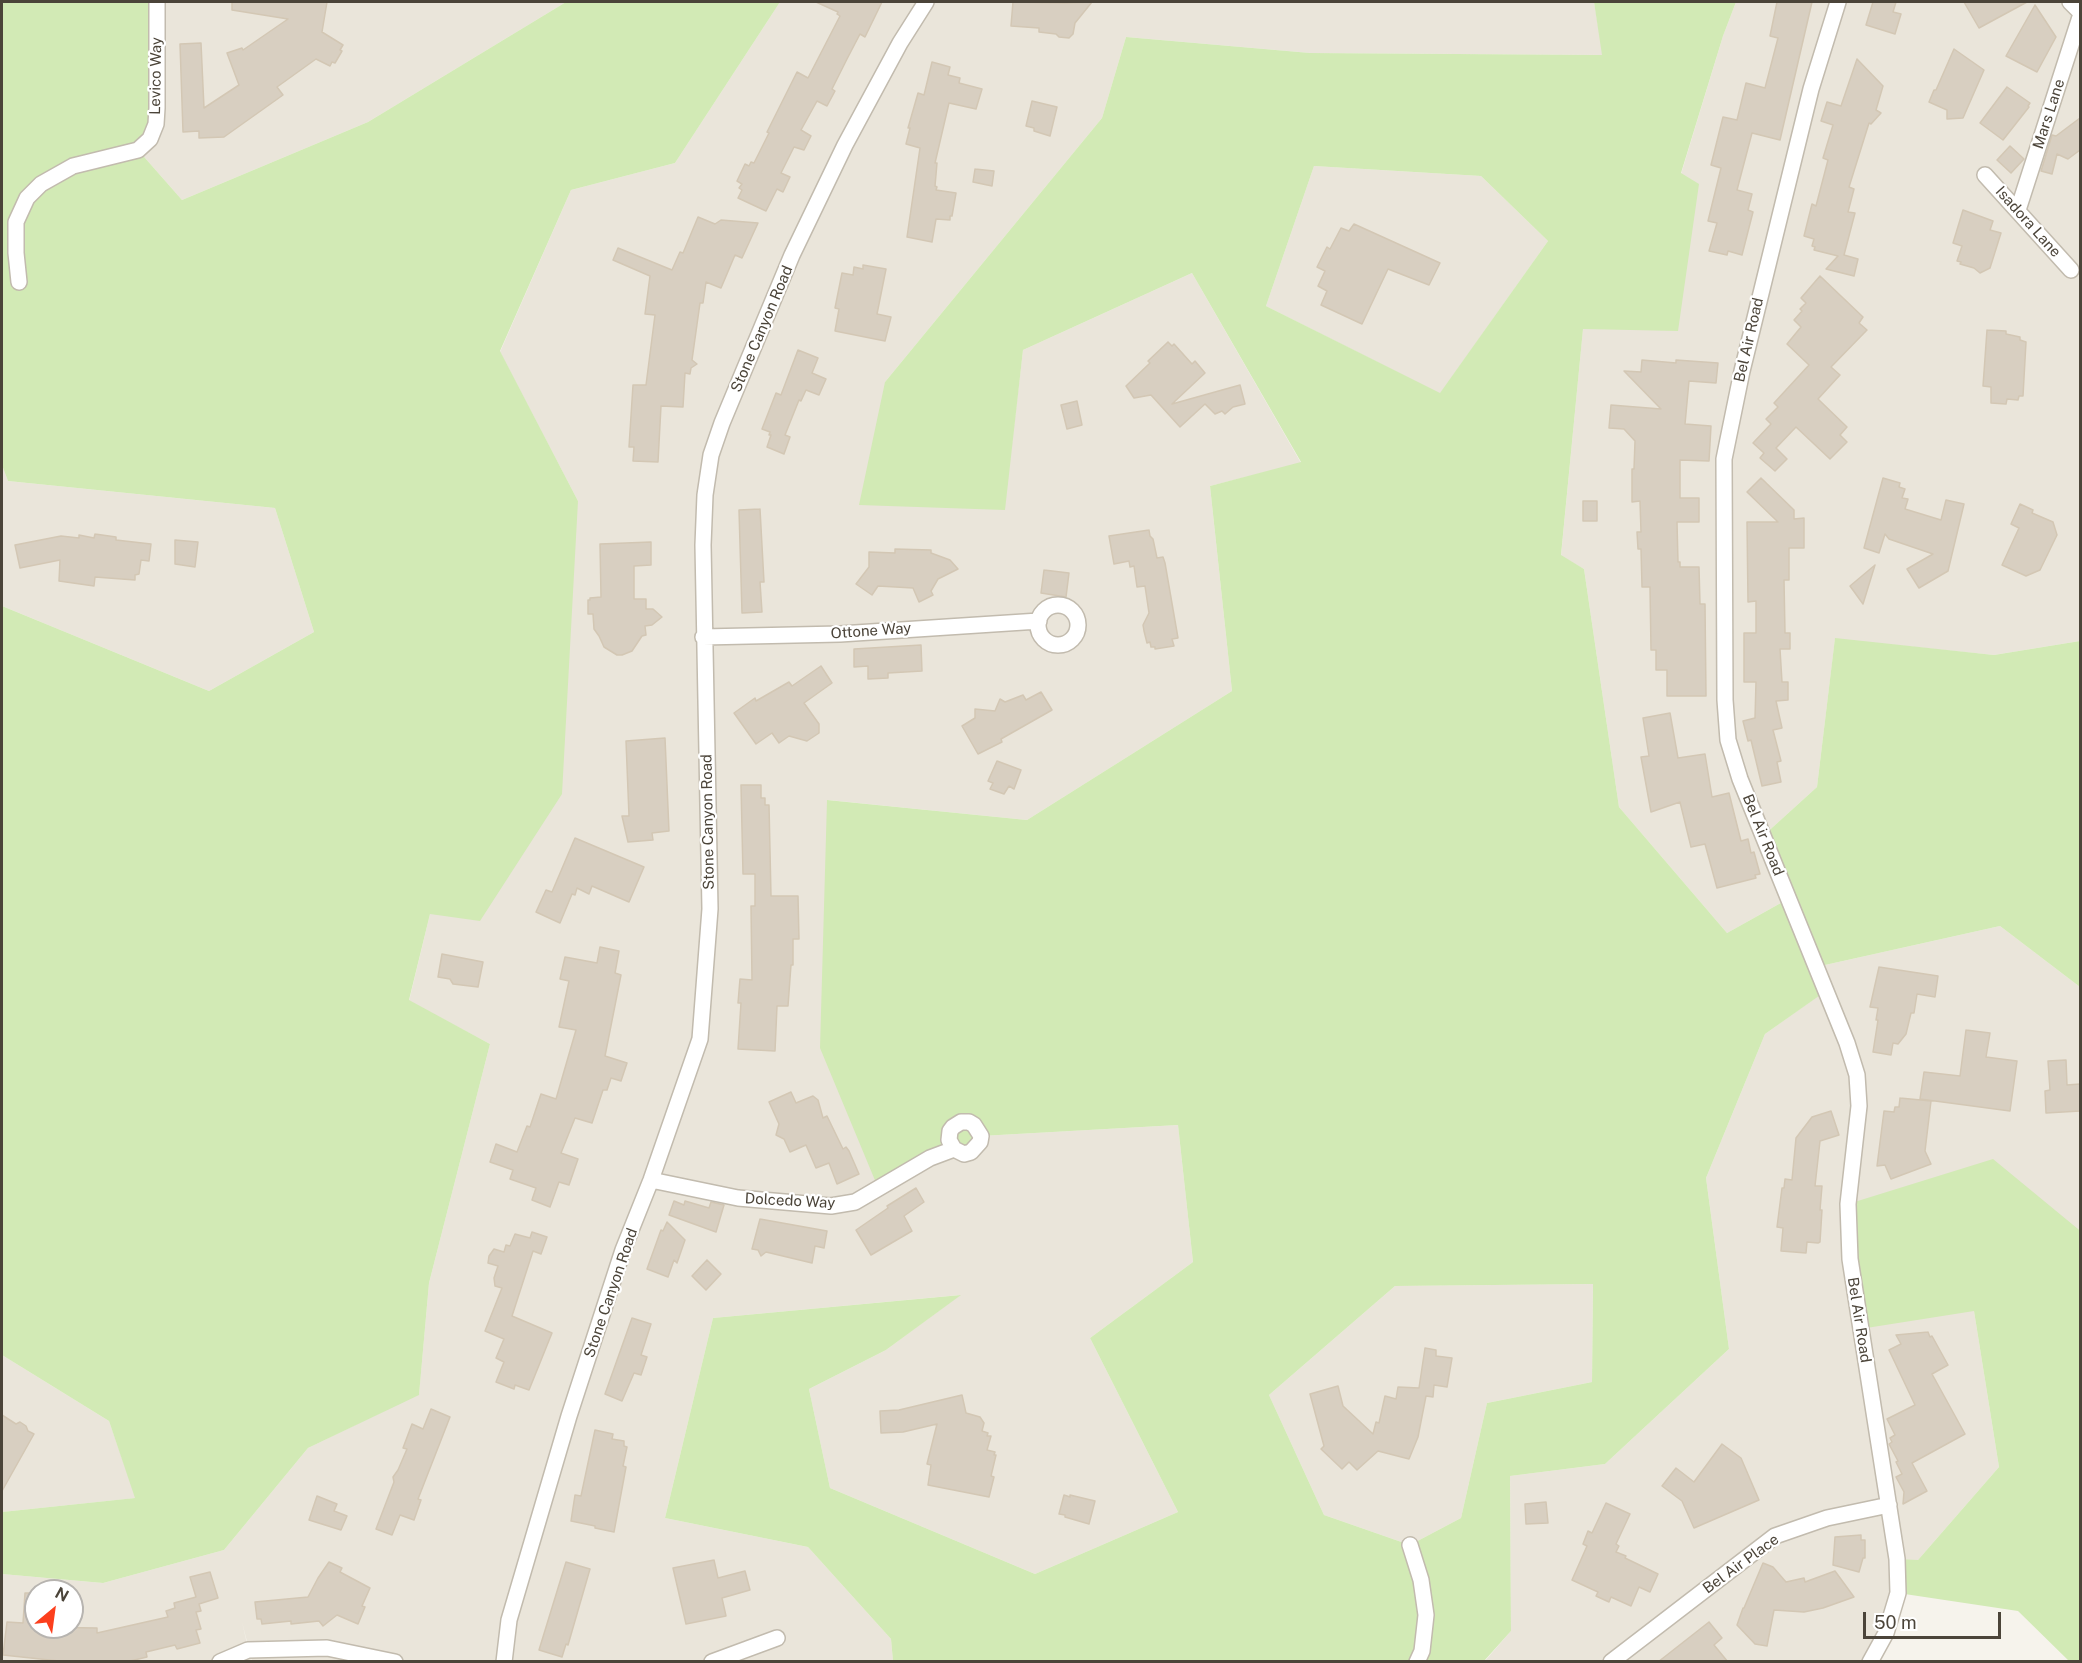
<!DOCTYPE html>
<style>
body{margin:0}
#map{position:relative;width:2082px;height:1663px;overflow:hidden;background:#f6f3ec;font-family:"Public Sans",sans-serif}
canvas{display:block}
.frame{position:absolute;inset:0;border:3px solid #4b4439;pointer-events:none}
.north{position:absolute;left:24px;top:1579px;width:60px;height:60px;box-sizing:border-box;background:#fff;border:2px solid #b7b4b0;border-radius:50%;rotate:29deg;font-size:16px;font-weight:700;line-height:24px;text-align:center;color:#4b4439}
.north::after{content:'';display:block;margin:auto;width:21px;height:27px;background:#fc3f1d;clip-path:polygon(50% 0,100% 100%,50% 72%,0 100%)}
.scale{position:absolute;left:1863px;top:1612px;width:138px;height:27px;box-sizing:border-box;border:3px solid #4b4439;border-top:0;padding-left:8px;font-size:18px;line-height:21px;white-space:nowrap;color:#4b4439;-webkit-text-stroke:4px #fff;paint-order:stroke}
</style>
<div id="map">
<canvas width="2082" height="1663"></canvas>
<div class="frame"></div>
<div class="north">N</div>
<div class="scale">50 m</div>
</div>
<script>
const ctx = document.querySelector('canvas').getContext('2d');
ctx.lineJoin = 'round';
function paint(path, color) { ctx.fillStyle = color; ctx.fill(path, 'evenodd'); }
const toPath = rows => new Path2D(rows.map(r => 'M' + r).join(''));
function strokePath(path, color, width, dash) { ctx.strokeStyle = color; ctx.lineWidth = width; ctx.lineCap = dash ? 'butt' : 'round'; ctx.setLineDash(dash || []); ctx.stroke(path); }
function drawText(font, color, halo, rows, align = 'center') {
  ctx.font = font + ' "Public Sans",sans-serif'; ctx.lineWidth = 4.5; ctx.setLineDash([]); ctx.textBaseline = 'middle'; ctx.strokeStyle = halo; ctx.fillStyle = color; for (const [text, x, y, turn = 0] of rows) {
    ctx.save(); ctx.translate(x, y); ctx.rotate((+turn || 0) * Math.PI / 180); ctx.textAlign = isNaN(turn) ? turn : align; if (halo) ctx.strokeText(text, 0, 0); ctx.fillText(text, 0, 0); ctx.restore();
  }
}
const residential = toPath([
 [157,2,566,2,368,122,182,200,138,150],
 [780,2,1594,2,1603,55,1310,53,1126,37,1102,118,885,382,1004,510,1023,350,1192,273,1301,463,1210,486,1232,691,1027,820,828,800,981,1136,1178,1125,1193,1262,1090,1338,1178,1512,1035,1574,830,1488,809,1389,886,1350,960,1295,713,1318,665,1518,808,1547,891,1639,893,1661,252,1661,242,1622,251,1661,2,1661,2,1574,103,1583,224,1550,308,1448,419,1394,429,1283,490,1044,409,1001,430,914,578,501,500,352,571,190,675,163],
 [36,1591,72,1591,72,1627,36,1627],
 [1736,2,2080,2,2080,641,1994,655,1835,639,1817,787,1763,836,1788,899,1727,933,1619,807,1584,569,1561,556,1583,328,1681,174,1723,36],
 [1314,166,1481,176,1548,241,1440,394,1266,306],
 [2,465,8,481,275,508,314,632,209,691,2,606],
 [2000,926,2080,987,2080,1230,2078,1229,1974,1311,1999,1467,1918,1560,1898,1593,1870,1661,1484,1662,1511,1631,1510,1476,1605,1464,1729,1349,1706,1178,1765,1034,1825,991,1816,967],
 [1593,1284,1592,1382,1487,1403,1461,1518,1410,1545,1324,1515,1269,1395,1395,1286],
 [2,1355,109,1421,136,1498,2,1512]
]);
const green = toPath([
 [2,2,157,2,157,108,138,150,182,200,368,122,566,2,780,2,675,163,571,190,500,351,578,501,562,794,480,921,430,914,409,1000,490,1044,429,1283,419,1395,308,1448,224,1550,103,1583,2,1574,2,1512,135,1498,109,1421,2,1355,2,606,209,691,314,632,275,508,8,481,2,465],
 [1594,2,1736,2,1723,36,1681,173,1699,184,1678,331,1583,329,1561,555,1584,569,1619,807,1727,933,1788,899,1763,836,1817,787,1835,638,1994,655,2080,641,2080,987,2000,926,1816,967,1826,991,1765,1034,1706,1178,1729,1349,1605,1464,1510,1476,1511,1631,1484,1661,893,1661,891,1639,808,1547,665,1518,713,1318,961,1295,886,1350,809,1389,830,1488,1035,1574,1178,1512,1090,1338,1193,1262,1178,1125,981,1136,958,1152,879,1190,820,1048,827,800,1027,820,1232,691,1210,486,1301,462,1192,273,1023,350,1005,510,859,505,885,382,1102,118,1126,37,1310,53,1602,55],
 [1314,166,1481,176,1548,241,1440,393,1266,306],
 [1593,1284,1592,1382,1487,1403,1461,1518,1410,1545,1324,1515,1269,1395,1395,1286],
 [1993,1159,2078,1229,2080,1230,2080,1661,2069,1661,2018,1611,1898,1593,1897,1559,1918,1560,1999,1467,1974,1311,1860,1329,1848,1204]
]);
const building = toPath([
 [232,2,327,2,322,32,343,45,340,50,342,51,335,63,332,62,330,66,316,59,277,87,283,95,224,137,199,138,199,131,183,132,180,44,201,43,204,108,239,85,227,53,242,48,243,50,288,19,232,10,232,2],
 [816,2,882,2,865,37,860,34,847,59,832,89,835,91,827,106,817,101,801,130,811,136,804,150,794,147,781,173,790,177,783,192,777,189,766,211,738,198,742,190,739,188,742,184,737,181,745,164,749,166,751,162,754,163,769,133,767,132,797,72,808,78,840,16,837,14,838,12,816,2],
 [1013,2,1064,3,1092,2,1075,23,1073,34,1069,38,1059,37,1056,34,1039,32,1039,28,1011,26,1013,2],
 [1777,2,1812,2,1780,140,1752,133,1737,190,1752,194,1748,210,1753,212,1742,255,1728,251,1727,255,1709,251,1717,223,1708,221,1721,168,1711,165,1723,117,1737,120,1746,83,1765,88,1778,38,1770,36,1777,2],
 [1873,2,1896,2,1893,12,1901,14,1895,34,1866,25,1873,2],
 [1964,2,2027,2,1979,28,1964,2],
 [2035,5,2056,37,2037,72,2006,56,2035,5],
 [1954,49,1984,70,1963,118,1947,119,1947,110,1929,102,1934,90,1936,90,1954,49],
 [1857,59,1883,86,1876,110,1881,113,1871,124,1869,123,1849,187,1854,189,1848,212,1855,213,1844,255,1858,259,1854,276,1826,269,1838,256,1814,250,1815,247,1812,246,1814,239,1804,236,1812,204,1816,206,1828,160,1823,158,1833,125,1821,121,1827,102,1841,106,1857,59],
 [932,62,950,67,948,75,960,78,959,83,982,89,976,109,949,103,935,163,937,163,935,186,937,187,936,190,956,193,952,216,950,216,950,220,936,219,932,242,907,237,920,148,906,144,910,128,908,128,918,93,924,95,932,62],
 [2007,87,2030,103,2028,106,2029,107,2003,140,1980,123,2007,87],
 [1032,101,1057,107,1050,136,1034,131,1034,128,1026,126,1032,101],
 [2080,118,2080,150,2068,159,2057,154,2052,174,2041,171,2052,135,2056,136,2080,118],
 [2010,146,2024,159,2011,173,1997,160,2010,146],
 [975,169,994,171,992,186,973,182,975,169],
 [1963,210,1993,221,1990,230,2001,233,1990,268,1980,273,1974,268,1960,264,1961,262,1957,261,1962,246,1953,243,1963,210],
 [698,217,715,224,721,220,758,223,742,258,735,255,721,288,706,282,703,303,700,303,692,360,697,364,691,368,690,374,685,373,683,407,661,406,658,462,633,461,634,447,629,447,633,385,646,385,655,315,645,314,650,276,613,260,618,248,672,270,680,252,683,253,698,217],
 [1354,224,1440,263,1429,285,1388,269,1362,324,1321,305,1327,291,1318,286,1325,271,1317,267,1327,247,1330,249,1341,228,1349,231,1354,224],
 [863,265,886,269,877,314,891,317,885,341,835,331,839,309,835,308,842,273,853,275,854,267,863,269,863,265],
 [1820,276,1863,317,1859,323,1867,330,1831,367,1840,375,1818,399,1847,427,1840,435,1847,442,1830,459,1796,427,1776,448,1787,459,1775,471,1760,458,1764,453,1753,443,1771,424,1766,419,1778,407,1774,403,1809,365,1787,344,1801,327,1794,320,1802,311,1800,309,1806,303,1801,298,1820,276],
 [1987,330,2006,331,2006,334,2020,337,2020,340,2026,342,2023,396,2019,396,2018,400,2007,399,2006,404,1991,403,1991,387,1983,386,1987,330],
 [1168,342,1172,346,1174,344,1192,364,1195,361,1205,373,1172,404,1240,385,1245,404,1233,407,1225,414,1222,411,1215,414,1205,404,1180,427,1151,395,1134,398,1126,386,1150,363,1148,361,1168,342],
 [798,350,818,358,812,373,826,379,819,395,806,390,801,401,799,400,785,435,790,437,784,454,767,447,771,435,769,435,770,432,762,429,776,393,781,395,798,350],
 [1642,360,1676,363,1676,360,1718,363,1716,383,1689,381,1685,424,1711,426,1709,461,1680,460,1680,498,1699,498,1699,522,1677,522,1678,562,1680,562,1680,567,1699,567,1700,604,1705,604,1706,696,1667,696,1667,670,1656,670,1656,650,1651,650,1650,587,1642,587,1641,549,1638,549,1637,532,1641,532,1640,501,1632,502,1632,469,1634,469,1635,441,1624,429,1609,428,1611,405,1661,409,1624,371,1641,372,1642,360],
 [1077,401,1082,425,1067,429,1061,405,1077,401],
 [1761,478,1794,510,1794,519,1804,518,1804,548,1789,548,1789,580,1784,580,1785,633,1790,633,1790,649,1780,649,1782,682,1788,682,1788,700,1776,701,1782,728,1773,730,1781,761,1777,762,1781,782,1762,786,1751,740,1748,741,1743,721,1755,718,1756,682,1744,682,1744,633,1756,633,1756,601,1748,602,1747,522,1778,522,1747,492,1761,478],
 [1883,478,1900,483,1899,487,1905,489,1902,498,1908,499,1905,509,1941,520,1946,500,1964,504,1948,571,1919,588,1907,569,1933,554,1889,539,1885,534,1879,553,1864,548,1883,478],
 [1583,501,1597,501,1597,521,1583,521,1583,501],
 [2020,504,2033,510,2032,513,2053,522,2057,535,2040,570,2026,576,2002,565,2019,528,2011,524,2020,504],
 [760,509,764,582,760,582,762,612,742,613,739,510,760,509],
 [1149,530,1150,536,1153,539,1157,558,1163,557,1165,563,1178,638,1172,639,1174,646,1155,649,1155,647,1151,647,1150,642,1147,643,1144,631,1143,625,1149,613,1145,586,1137,587,1134,566,1130,567,1129,561,1114,564,1109,536,1149,530],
 [95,534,116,537,116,540,151,544,149,561,141,560,139,574,135,575,135,580,95,577,94,586,59,581,60,560,20,568,15,545,61,536,79,538,79,535,94,538,95,534],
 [175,540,198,542,195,567,175,564,175,540],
 [651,542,651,565,634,566,634,599,646,599,646,609,653,609,662,617,652,625,645,626,646,635,642,636,632,651,622,655,617,655,604,647,599,636,594,629,593,614,588,614,588,600,590,600,590,598,601,597,600,544,651,542],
 [895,549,931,550,931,553,950,560,958,569,938,579,931,591,933,595,919,602,913,588,878,586,872,595,856,584,869,567,869,552,895,553,895,549],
 [1875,565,1863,604,1850,586,1875,565],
 [1044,570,1069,573,1066,597,1041,593,1044,570],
 [921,645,922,671,888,673,888,678,868,679,868,666,854,667,854,649,921,645],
 [821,666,832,683,804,703,819,724,819,733,807,741,789,736,779,743,772,733,756,744,734,713,755,698,756,701,789,682,792,686,821,666],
 [1041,692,1052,710,1001,739,1002,742,978,754,962,726,975,718,975,709,995,711,1000,699,1005,702,1023,695,1026,700,1041,692],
 [1670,713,1678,758,1705,754,1712,797,1729,793,1741,841,1748,839,1751,853,1754,852,1760,874,1755,875,1756,878,1717,888,1705,844,1691,847,1680,802,1651,812,1641,757,1649,756,1643,718,1670,713],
 [665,738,669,831,652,833,653,840,628,842,622,816,629,816,626,741,665,738],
 [997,761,1021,770,1014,789,1009,786,1004,794,990,789,993,783,988,781,997,761],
 [741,785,761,785,761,798,765,798,765,805,769,805,771,896,798,896,799,939,793,939,793,965,791,965,788,1006,777,1006,775,1051,738,1049,741,1003,738,1003,740,979,752,980,751,906,755,906,755,874,743,874,741,785],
 [575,838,644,867,629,902,592,886,589,894,577,888,575,895,572,894,560,923,536,912,546,890,552,892,575,838],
 [600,947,619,951,615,973,621,975,605,1056,627,1063,621,1081,611,1078,607,1090,603,1090,592,1123,575,1118,561,1153,578,1159,569,1185,559,1182,550,1207,532,1200,536,1188,510,1179,513,1170,490,1162,496,1144,517,1152,527,1126,530,1127,541,1094,556,1099,576,1030,559,1027,569,981,560,979,565,957,597,963,600,947],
 [442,954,483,962,478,987,453,984,450,979,438,977,442,954],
 [1879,967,1938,976,1935,997,1917,994,1914,1013,1911,1013,1906,1034,1898,1044,1893,1043,1891,1055,1873,1052,1878,1020,1876,1020,1878,1008,1870,1007,1879,967],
 [1966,1030,1990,1033,1986,1057,2017,1061,2010,1111,1920,1099,1924,1072,1960,1076,1966,1030],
 [2066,1060,2067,1085,2080,1084,2080,1111,2046,1113,2045,1091,2050,1090,2048,1061,2066,1060],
 [791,1092,796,1103,813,1096,818,1100,823,1118,827,1116,843,1149,846,1147,849,1151,859,1174,837,1184,829,1163,816,1168,806,1145,790,1152,784,1139,776,1135,779,1124,769,1102,791,1092],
 [1900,1098,1931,1101,1925,1151,1931,1164,1891,1179,1885,1165,1877,1166,1884,1111,1894,1112,1895,1107,1899,1107,1900,1098],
 [1831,1111,1839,1135,1820,1141,1815,1186,1822,1186,1820,1210,1822,1210,1820,1242,1818,1243,1807,1242,1806,1253,1781,1251,1783,1228,1777,1227,1782,1188,1784,1188,1785,1179,1792,1180,1796,1138,1812,1117,1831,1111],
 [916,1188,924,1202,904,1216,912,1231,871,1255,856,1230,888,1208,887,1206,916,1188],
 [674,1201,684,1205,685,1201,709,1208,711,1202,724,1205,716,1232,669,1215,674,1201],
 [760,1219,827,1231,824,1248,815,1246,812,1263,766,1252,761,1256,758,1250,752,1249,760,1219],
 [667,1222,685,1240,677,1263,674,1260,668,1277,647,1269,661,1230,663,1231,667,1222],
 [532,1232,547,1237,541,1254,533,1251,512,1316,552,1333,529,1390,515,1385,514,1389,496,1382,504,1362,496,1358,504,1339,485,1331,502,1288,495,1286,494,1278,498,1266,488,1263,489,1256,494,1249,504,1252,506,1245,510,1246,515,1234,530,1238,532,1232],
 [707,1260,721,1274,706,1290,692,1276,707,1260],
 [632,1318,651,1324,641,1355,647,1357,641,1375,634,1373,622,1401,605,1394,632,1318],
 [1928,1332,1930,1337,1932,1336,1948,1365,1932,1374,1965,1434,1912,1463,1927,1491,1903,1504,1904,1492,1896,1477,1902,1474,1896,1462,1898,1461,1889,1444,1892,1442,1890,1438,1895,1435,1887,1419,1915,1405,1889,1350,1901,1344,1896,1335,1928,1332],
 [1425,1348,1436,1350,1436,1356,1452,1358,1447,1387,1434,1385,1433,1397,1426,1396,1418,1437,1409,1459,1378,1451,1357,1470,1349,1462,1342,1469,1321,1449,1324,1446,1310,1394,1338,1386,1343,1406,1373,1434,1376,1422,1379,1423,1385,1396,1396,1399,1398,1387,1419,1388,1425,1348],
 [962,1395,966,1413,980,1417,984,1423,982,1431,988,1433,987,1436,991,1436,987,1450,995,1452,994,1455,996,1455,991,1476,994,1477,989,1497,928,1485,931,1465,927,1464,937,1424,903,1432,881,1433,880,1411,899,1410,962,1395],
 [431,1409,450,1417,418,1499,421,1500,414,1520,400,1515,392,1535,376,1529,394,1482,393,1477,398,1470,407,1449,403,1448,412,1424,423,1429,431,1409],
 [2,1415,16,1424,20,1422,26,1426,28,1431,34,1434,2,1491,2,1415],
 [595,1430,613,1434,612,1439,624,1441,624,1446,627,1447,623,1466,626,1467,614,1532,595,1528,595,1526,571,1521,575,1495,581,1496,595,1430],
 [1722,1444,1741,1458,1759,1500,1694,1528,1682,1501,1662,1486,1676,1468,1694,1482,1722,1444],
 [1064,1495,1070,1497,1070,1495,1095,1501,1089,1524,1065,1517,1065,1515,1059,1514,1064,1495],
 [317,1496,337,1504,334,1511,347,1516,341,1530,309,1520,317,1496],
 [1546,1502,1548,1523,1526,1524,1525,1504,1546,1502],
 [1606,1503,1630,1514,1616,1544,1619,1546,1616,1552,1626,1556,1625,1558,1658,1574,1650,1592,1639,1587,1631,1606,1611,1597,1609,1602,1596,1596,1598,1592,1572,1580,1587,1546,1583,1544,1588,1531,1592,1533,1606,1503],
 [1861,1535,1861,1540,1865,1540,1865,1558,1863,1558,1859,1572,1833,1565,1835,1537,1861,1535],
 [714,1560,718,1578,745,1571,750,1590,722,1598,726,1616,686,1624,673,1568,714,1560],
 [329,1562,342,1568,340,1572,370,1588,362,1606,365,1607,358,1624,337,1615,323,1626,319,1621,291,1624,291,1621,262,1624,261,1619,257,1619,255,1602,308,1597,318,1578,329,1562],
 [566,1562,590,1569,568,1645,566,1644,562,1657,539,1650,566,1562],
 [1763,1563,1773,1567,1786,1582,1804,1578,1805,1582,1835,1571,1854,1597,1823,1608,1804,1612,1774,1610,1767,1646,1755,1644,1737,1625,1743,1608,1744,1608,1763,1563],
 [210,1572,218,1598,199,1604,201,1611,196,1612,201,1629,196,1630,200,1643,177,1649,175,1645,146,1652,147,1657,126,1662,68,1662,3,1655,7,1622,23,1623,25,1593,36,1593,36,1627,97,1628,97,1633,168,1617,166,1611,175,1608,174,1603,196,1597,190,1577,210,1572],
 [1709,1622,1722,1638,1714,1645,1728,1662,1658,1662,1709,1622]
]);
const street = toPath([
 [1838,2,1811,89,1742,371,1724,459,1725,700,1728,740,1740,779,1847,1043,1857,1075,1859,1106,1848,1204,1850,1259,1897,1559,1898,1593,1886,1633,1870,1662],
 [2070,2,2080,12],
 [1985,175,2071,270],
 [2018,210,2080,17],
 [19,282,16,253,16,222,27,198,41,184,73,166,138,150,150,139,156,124,157,108,157,2],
 '1038 625a20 20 0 1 1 40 0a20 20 0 1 1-40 0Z',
 [703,637,840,634,1039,621],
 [651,1180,738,1198,831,1206,855,1202,930,1158,954,1149,964,1154,971,1152,980,1142,981,1136,974,1125,969,1122,961,1122,953,1127,950,1131,949,1140,954,1149],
 [1410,1545,1421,1580,1426,1615,1422,1651,1417,1662],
 [220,1662,248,1650,327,1648,395,1662],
 [504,1662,509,1620,569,1416,623,1250,651,1180,700,1039,710,909,703,545,705,495,711,455,722,423,792,255,845,145,900,43,926,2],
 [712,1662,777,1638],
 [1611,1662,1775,1536,1827,1518,1889,1505]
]);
const streetNames = [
 ["Levico Way",156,76,-89],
 ["Mars Lane",2049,114,-72],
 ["Isadora Lane",2028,222,48],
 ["Stone Canyon Road",762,329,-67],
 ["Bel Air Road",1749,340,-77],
 ["Ottone Way",871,631,-4],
 ["Stone Canyon Road",708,822,-91],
 ["Bel Air Road",1763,835,68],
 ["Dolcedo Way",790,1201,3],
 ["Stone Canyon Road",611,1293,-71],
 ["Bel Air Road",1859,1320,81],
 ["Bel Air Place",1741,1564,-36]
];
paint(residential, '#eae5da');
paint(green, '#d2eab5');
paint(building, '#d8cfc1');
strokePath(building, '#d3c7b4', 1.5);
strokePath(street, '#c2bbae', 18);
strokePath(street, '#fff', 15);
drawText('15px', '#4b4439', '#fff', streetNames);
</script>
